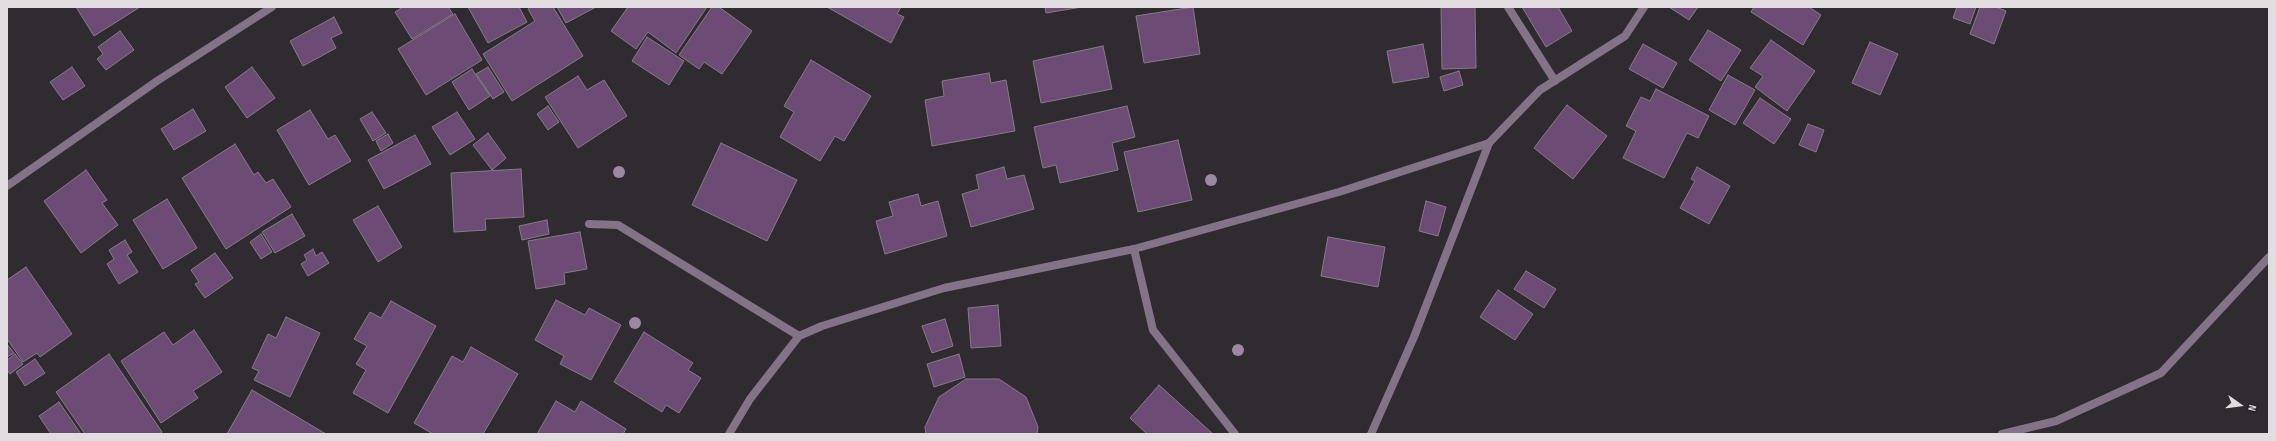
<!DOCTYPE html>
<style>
body{margin:0}
#map{position:relative;width:2276px;height:441px;overflow:hidden;background:#302b31;font-family:"Sofia Sans Condensed",sans-serif}
canvas{display:block}
.frame{position:absolute;inset:0;border:8px solid #e0dce0;pointer-events:none}
.north{position:absolute;left:2220px;top:385px;width:40px;height:40px;-webkit-text-stroke:3px #262127;paint-order:stroke;rotate:104deg;font-size:11px;font-weight:700;line-height:16px;text-align:center;color:#e0dce0}
.north::after{content:'';display:block;margin:auto;width:14px;height:18px;background:#e0dce0;clip-path:polygon(50% 0,100% 100%,50% 72%,0 100%)}
</style>
<div id="map">
<canvas width="2276" height="441"></canvas>
<div class="frame"></div>
<div class="north">N</div>
</div>
<script>
const ctx = document.querySelector('canvas').getContext('2d');
ctx.lineJoin = 'round';
function paint(path, color) { ctx.fillStyle = color; ctx.fill(path, 'evenodd'); }
const toPath = rows => new Path2D(rows.map(r => 'M' + r).join(''));
function strokePath(path, color, width, dash) { ctx.strokeStyle = color; ctx.lineWidth = width; ctx.lineCap = dash ? 'butt' : 'round'; ctx.setLineDash(dash || []); ctx.stroke(path); }
const building = toPath([
 [76,7,140,7,94,36,76,7],
 [403,7,448,7,453,14,412,39,395,12,403,7],
 [468,7,519,7,527,22,488,43,468,7],
 [531,7,553,7,583,56,512,101,483,54,535,21,528,9,531,7],
 [557,7,596,7,566,23,557,7],
 [628,7,707,7,676,53,648,32,636,49,611,31,628,7],
 [712,7,719,7,752,31,722,74,704,62,699,69,679,55,712,7],
 [827,7,901,7,897,14,904,17,891,43,827,7],
 [1045,7,1082,7,1046,13,1045,7],
 [1193,7,1200,54,1144,63,1136,16,1193,7],
 [1441,7,1475,7,1476,68,1442,69,1441,7],
 [1522,7,1558,7,1572,31,1546,47,1522,7],
 [1669,7,1698,7,1689,20,1669,7],
 [1754,7,1809,7,1821,15,1803,45,1751,12,1754,7],
 [1957,7,1976,7,1970,24,1953,18,1957,7],
 [1980,7,1996,7,2006,11,1994,44,1970,34,1980,7],
 [455,14,482,60,426,95,398,49,455,14],
 [334,17,342,33,331,38,336,48,303,66,290,41,334,17],
 [1708,30,1741,50,1721,81,1689,60,1708,30],
 [120,31,134,50,106,70,97,59,103,54,98,47,120,31],
 [647,37,684,61,669,85,632,61,647,37],
 [1771,40,1815,71,1787,111,1755,87,1763,76,1750,68,1771,40],
 [1870,42,1898,54,1880,95,1852,83,1870,42],
 [1423,44,1429,77,1393,83,1387,51,1423,44],
 [1643,44,1677,63,1663,88,1629,69,1643,44],
 [1103,46,1112,89,1041,103,1033,61,1103,46],
 [811,60,871,96,844,141,835,136,820,161,780,137,794,112,784,106,811,60],
 [72,67,85,86,63,100,50,82,72,67],
 [252,67,275,98,247,118,225,87,252,67],
 [488,67,504,92,493,99,476,74,488,67],
 [472,69,490,96,469,110,452,82,472,69],
 [1459,71,1463,85,1444,91,1440,77,1459,71],
 [989,73,991,83,1006,80,1015,131,932,146,925,100,944,96,942,81,989,73],
 [1728,75,1755,90,1735,125,1709,110,1728,75],
 [578,76,587,90,604,80,627,116,578,148,545,97,578,76],
 [1656,89,1709,116,1698,138,1687,133,1664,178,1623,158,1636,131,1626,126,1641,97,1650,101,1656,89],
 [1760,98,1791,119,1774,144,1743,123,1760,98],
 [1567,105,1607,136,1573,179,1534,148,1567,105],
 [548,106,559,122,548,130,537,114,548,106],
 [1127,106,1135,137,1112,143,1118,170,1060,183,1056,165,1043,168,1034,127,1127,106],
 [193,109,206,131,174,150,161,129,193,109],
 [310,110,328,139,335,135,351,161,309,185,277,130,310,110],
 [372,112,386,133,373,141,360,119,372,112],
 [457,112,475,139,450,155,432,127,457,112],
 [1808,124,1824,130,1816,152,1799,145,1808,124],
 [488,133,506,158,492,170,473,145,488,133],
 [388,134,393,143,381,151,376,141,388,134],
 [415,135,431,164,384,189,368,160,415,135],
 [1178,140,1192,200,1138,212,1124,152,1178,140],
 [721,143,797,180,767,241,692,205,721,143],
 [235,144,254,175,258,172,266,183,273,179,291,207,226,249,182,178,235,144],
 [1004,167,1007,179,1024,175,1034,209,971,227,962,194,979,189,976,175,1004,167],
 [1697,167,1730,186,1709,224,1680,208,1695,181,1691,179,1697,167],
 [521,169,524,217,485,219,486,230,454,232,451,173,521,169],
 [86,170,107,200,102,203,118,225,81,253,44,201,86,170],
 [918,194,921,206,938,201,947,236,885,254,876,221,893,216,889,202,918,194],
 [167,199,197,248,163,269,133,220,167,199],
 [1426,201,1446,207,1438,236,1419,231,1426,201],
 [378,206,402,247,378,262,353,220,378,206],
 [292,214,305,236,275,253,262,232,292,214],
 [547,220,549,234,522,240,519,226,547,220],
 [580,232,587,269,564,273,565,284,536,289,528,241,580,232],
 [261,234,272,252,261,259,250,242,261,234],
 [1328,237,1385,247,1378,287,1321,276,1328,237],
 [125,240,132,252,127,255,138,272,119,284,107,264,114,259,109,250,125,240],
 [313,249,316,256,322,252,329,263,308,276,301,264,307,260,304,255,313,249],
 [215,253,233,278,205,298,195,284,199,282,191,270,215,253],
 [26,267,72,334,40,357,37,353,23,362,7,339,7,280,26,267],
 [1526,271,1556,289,1544,308,1514,289,1526,271],
 [1498,290,1533,314,1515,340,1480,317,1498,290],
 [556,300,585,315,589,308,621,325,591,380,560,364,564,356,535,340,556,300],
 [391,301,436,326,388,413,353,393,366,370,356,364,367,346,354,339,370,312,381,318,391,301],
 [998,305,1001,346,971,348,968,308,998,305],
 [286,317,320,333,290,397,254,380,259,371,252,368,268,334,276,338,286,317],
 [945,319,953,346,932,353,922,326,945,319],
 [194,330,222,372,193,391,198,398,161,423,121,361,164,332,173,345,194,330],
 [644,332,693,363,688,370,701,378,679,413,666,405,662,412,614,382,644,332],
 [7,344,14,353,7,357,7,344],
 [471,347,518,374,483,434,433,434,414,423,452,356,463,362,471,347],
 [15,354,23,364,10,374,7,370,7,360,15,354],
 [109,354,162,432,160,434,85,434,56,392,109,354],
 [959,354,965,377,934,387,927,364,959,354],
 [35,359,45,373,25,386,16,372,35,359],
 [966,379,999,379,1026,397,1038,427,1037,434,926,434,925,427,939,397,966,379],
 [1159,385,1213,434,1147,434,1130,418,1159,385],
 [252,390,326,434,227,434,252,390],
 [556,401,575,412,581,401,626,429,623,434,537,434,556,401],
 [59,402,81,434,51,434,39,416,59,402]
]);
const service = toPath([
 [1508,7,1555,81]
]);
const minor = toPath([
 [589,224,618,225,799,336],
 [1134,249,1153,330,1235,434],
 [1371,434,1414,337,1489,143],
 [2002,434,2056,421,2161,373,2269,257]
]);
const tertiary = toPath([
 [7,186,157,81,272,7],
 [729,434,750,399,799,336,822,326,944,288,1134,249,1339,192,1489,143,1540,90,1625,36,1644,7]
]);
const trees = [
 [619,172],
 [1211,180],
 [635,323],
 [1238,350]
];
paint(building, '#6c4b75');
strokePath(building, '#837d84', 1);
strokePath(service, '#837387', 8);
strokePath(minor, '#837387', 8);
strokePath(tertiary, '#837387', 8);
ctx.fillStyle = '#9c88a1';
for (const [x, y] of trees) { ctx.beginPath(); ctx.arc(x, y, 6, 0, 2 * Math.PI); ctx.fill(); }
</script>
